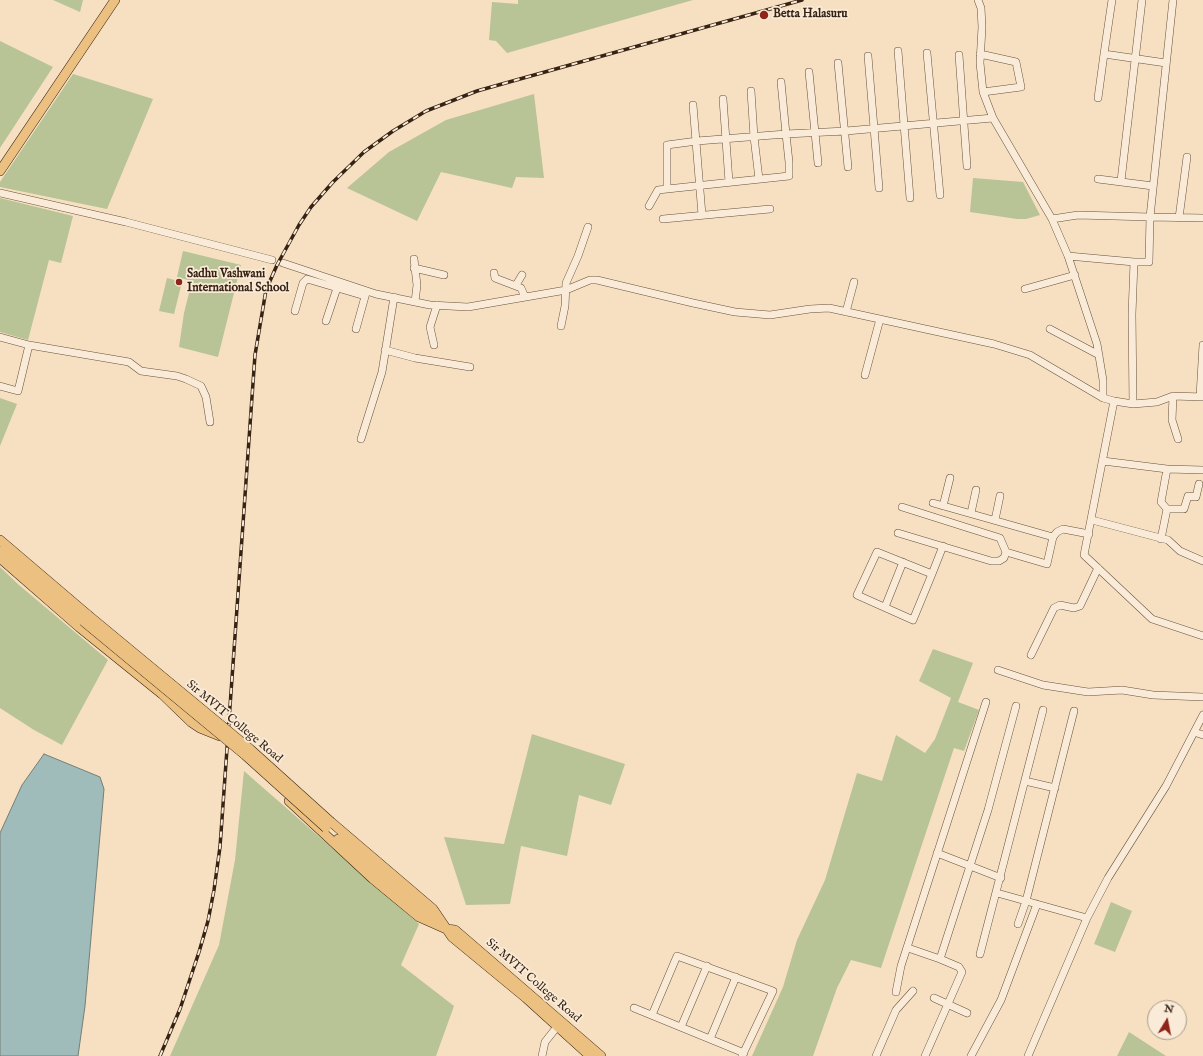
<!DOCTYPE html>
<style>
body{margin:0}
#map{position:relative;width:1203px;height:1056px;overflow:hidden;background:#f6e0c1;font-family:"IM FELL English",serif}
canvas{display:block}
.north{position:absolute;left:1147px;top:1000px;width:40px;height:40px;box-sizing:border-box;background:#f9ebd7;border:1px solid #ab9b89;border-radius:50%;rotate:10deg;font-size:11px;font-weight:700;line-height:16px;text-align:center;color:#372213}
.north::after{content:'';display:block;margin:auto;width:14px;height:18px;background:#8f2418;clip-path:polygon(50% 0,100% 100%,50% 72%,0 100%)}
</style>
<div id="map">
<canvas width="1203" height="1056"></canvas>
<div class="north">N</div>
</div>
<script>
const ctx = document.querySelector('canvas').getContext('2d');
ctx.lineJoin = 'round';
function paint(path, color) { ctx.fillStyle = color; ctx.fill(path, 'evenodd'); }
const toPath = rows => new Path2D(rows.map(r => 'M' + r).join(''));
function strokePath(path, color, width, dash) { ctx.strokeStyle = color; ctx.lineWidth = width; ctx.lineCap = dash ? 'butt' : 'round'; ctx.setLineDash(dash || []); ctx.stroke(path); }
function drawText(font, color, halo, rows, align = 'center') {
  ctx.font = font + ' "IM FELL English",serif'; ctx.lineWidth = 3.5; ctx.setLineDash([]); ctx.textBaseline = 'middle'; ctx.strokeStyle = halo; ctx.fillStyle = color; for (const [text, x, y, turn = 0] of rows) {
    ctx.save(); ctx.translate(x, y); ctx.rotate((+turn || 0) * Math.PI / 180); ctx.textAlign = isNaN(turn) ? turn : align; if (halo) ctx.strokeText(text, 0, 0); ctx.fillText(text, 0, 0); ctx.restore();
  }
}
const green = toPath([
 [53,0,83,0,80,12],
 [518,0,693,0,507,53,496,41,489,40,492,2,518,4],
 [0,41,53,67,0,148],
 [73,74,153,99,107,209,0,187,0,182],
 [534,94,544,178,516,177,512,188,441,172,417,221,347,188,389,152,446,120],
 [973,178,1023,182,1040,215,1026,219,1017,219,970,212],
 [0,198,73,216,61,263,49,260,28,340,0,332],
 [183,251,241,265,218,357,179,347,184,313,192,281,177,277],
 [167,278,182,282,174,314,159,311],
 [0,398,17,404,0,446],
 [0,567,19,585,108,660,62,745,34,730,0,708],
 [933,649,973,663,958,702,979,710,964,751,954,748,881,968,851,960,837,988,813,1056,752,1056,783,987,797,940,825,880,857,773,882,781,896,735,925,753,935,739,951,698,919,681],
 [532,734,625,764,611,805,579,795,567,856,521,846,510,904,466,905,444,837,504,844],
 [244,771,419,924,401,965,454,1006,436,1056,170,1056,219,945,235,860],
 [1111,902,1132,911,1115,952,1094,944],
 [1129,1032,1166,1056,1117,1056]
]);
const water = toPath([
 [44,754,100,777,104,789,85,1006,78,1056,0,1056,0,833,22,785,44,754]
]);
const minor = toPath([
 [978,0,981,8,982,27,980,63,983,92,993,118,1052,219,1068,256,1097,344,1103,380,1103,398],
 [1112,0,1104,54,1166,63],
 [1173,0,1150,217,1203,218],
 [898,51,910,198],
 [927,53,940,195],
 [980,54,1016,62,1021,87,983,92],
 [959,55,967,166],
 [868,56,879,188],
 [838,63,848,167],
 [809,72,818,163],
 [781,82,786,134,789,162,789,176,667,189,667,145,697,141,786,134,846,131,993,118],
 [751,91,754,137,759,179],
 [1098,98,1104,54],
 [723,99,729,182],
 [693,105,702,215],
 [1098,179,1153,186],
 [1121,181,1142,0],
 [0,193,126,222,272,260],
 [649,206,658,190,667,189],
 [1179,218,1187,157],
 [663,219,770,209],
 [1052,219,1078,215,1150,217,1149,262,1134,262,1132,314,1133,404],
 [1068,256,1134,262],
 [414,259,417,285,415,302],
 [283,263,376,294,430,305,468,307,566,290,590,280,597,280,693,303,735,312,770,315,810,309,829,308,994,344,1030,355,1103,398,1114,401,1133,404,1157,402,1173,396,1203,397],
 [414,268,444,275],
 [494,273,495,278,521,288,525,297],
 [516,285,522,275],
 [1025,289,1075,275],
 [295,311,303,283,307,279,365,296],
 [846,312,854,282],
 [326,321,337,288],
 [561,326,565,306,566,283,578,256,588,227],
 [356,329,366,293],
 [1050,329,1099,355],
 [0,337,29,345,129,362,141,371,177,376,186,379,201,386,206,397,210,422],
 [434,345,430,327,437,305],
 [385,350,415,358,470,367],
 [865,375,880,319],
 [0,386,18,391,29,345],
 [1173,396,1172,420,1178,439],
 [1200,396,1203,345],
 [1114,401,1084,555,1152,619,1203,636],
 [361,439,382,372,394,297],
 [1103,461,1167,469,1161,502,1167,509,1161,539],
 [1167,469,1203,470],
 [933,503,1053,537],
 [943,506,950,478],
 [1167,509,1184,509,1188,496,1196,497,1199,484],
 [971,513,976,490],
 [995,520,1000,496],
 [1092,520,1168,540,1180,551,1203,561],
 [898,533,991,561,999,561,1004,558,1006,552,1000,538,902,507],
 [1006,552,1047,564,1053,537,1057,532,1063,529,1089,534],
 [932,574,877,552,857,595,913,620,932,574,943,546],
 [885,607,903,562],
 [1031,655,1054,608,1060,605,1074,608,1080,606,1098,568],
 [998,670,1043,685,1088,692,1122,690,1153,695,1203,697],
 [1194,732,1203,735],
 [1025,781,1055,788],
 [937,853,1001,878],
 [997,893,1087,918],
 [1018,924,1026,901,1074,711],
 [908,948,940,959,988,810,1016,706],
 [980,954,1043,710],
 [896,992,901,966,986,702],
 [934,998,967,1013],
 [634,1008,744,1053],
 [652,1015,677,956,773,991,742,1056],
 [681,1027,707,966],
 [710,1039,736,977],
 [542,1056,545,1042,560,1023],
 [876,1056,896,1010,913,991],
 [925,1056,962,972,959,967,940,959],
 [971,1056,1001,1000,1037,904],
 [1028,1056,1087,918,1108,878,1166,786,1203,715]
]);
const major = toPath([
 [0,171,115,0],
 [0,540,88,615],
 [0,551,83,621],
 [0,558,79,627,162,694,191,722,200,728,220,736],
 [289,801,373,879,419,917,446,929,455,930,601,1056],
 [331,822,433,909,452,937,526,998,590,1056],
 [338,839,436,920]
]);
const rail = toPath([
 [160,1056,180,1009,199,952,208,921,214,890,220,847,255,355,266,290,277,265,299,225,311,207,333,182,364,152,393,131,426,111,477,91,802,0]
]);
const majorBridge = toPath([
 [88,615,250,749,331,822],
 [83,621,245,755,326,828]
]);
const markers = [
 [764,15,5,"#8f2418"],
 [179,282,4,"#8f2418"]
];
const poiNames = [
 ["Betta Halasuru",773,15],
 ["Sadhu Vashwani",187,275],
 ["International School",187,289]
];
const streetNames = [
 ["Sir MVIT College Road",234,722,40],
 ["Sir MVIT College Road",533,981,41]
];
paint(green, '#b8c396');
paint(water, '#9fbbba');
strokePath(water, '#757e77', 1);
strokePath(minor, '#67523e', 8);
strokePath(major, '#372213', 10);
strokePath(minor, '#f9ebd7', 7);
strokePath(major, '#ebc080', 9);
strokePath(rail, '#372213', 3.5);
strokePath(rail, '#f9ebd7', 2, [6]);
strokePath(majorBridge, '#372213', 10, []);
strokePath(majorBridge, '#ebc080', 9);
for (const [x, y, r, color] of markers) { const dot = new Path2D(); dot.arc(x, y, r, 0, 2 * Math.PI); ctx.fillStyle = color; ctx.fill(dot); strokePath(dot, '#f9ebd7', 1.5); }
drawText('bold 12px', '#372213', '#f9ebd7', poiNames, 'left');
drawText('12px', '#372213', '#f9ebd7', streetNames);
</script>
